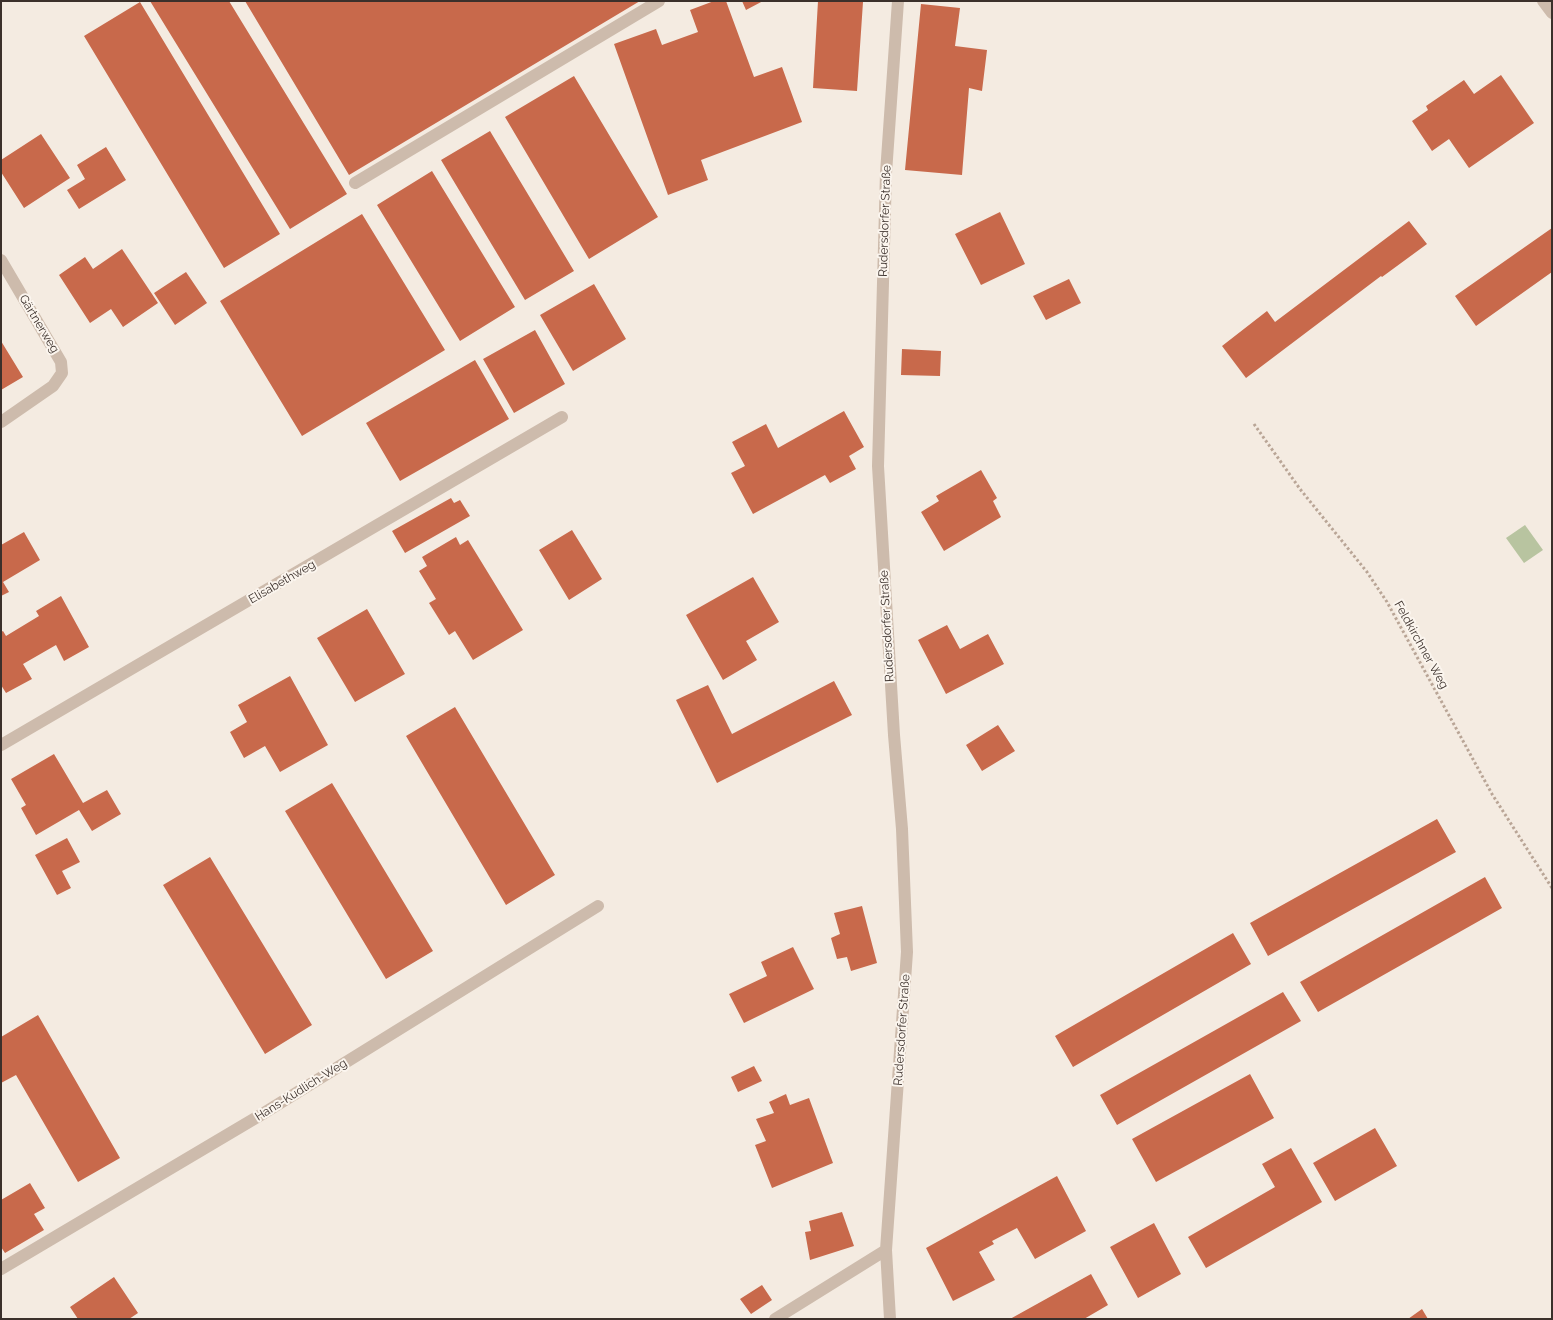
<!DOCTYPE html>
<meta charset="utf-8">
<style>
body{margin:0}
#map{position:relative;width:1553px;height:1320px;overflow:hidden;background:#f4ebe1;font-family:Raleway,sans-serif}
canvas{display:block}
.frame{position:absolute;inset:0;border:2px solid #3b302b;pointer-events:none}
</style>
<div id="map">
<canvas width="1553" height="1320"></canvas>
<div class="frame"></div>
</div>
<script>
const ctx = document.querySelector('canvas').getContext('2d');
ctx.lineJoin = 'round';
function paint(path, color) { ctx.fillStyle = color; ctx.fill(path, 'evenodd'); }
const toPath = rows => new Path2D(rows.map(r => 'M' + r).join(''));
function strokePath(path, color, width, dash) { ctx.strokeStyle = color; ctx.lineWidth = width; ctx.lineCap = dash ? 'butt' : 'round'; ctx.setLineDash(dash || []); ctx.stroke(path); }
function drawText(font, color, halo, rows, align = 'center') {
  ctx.font = font + ' Raleway,sans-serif'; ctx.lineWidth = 4; ctx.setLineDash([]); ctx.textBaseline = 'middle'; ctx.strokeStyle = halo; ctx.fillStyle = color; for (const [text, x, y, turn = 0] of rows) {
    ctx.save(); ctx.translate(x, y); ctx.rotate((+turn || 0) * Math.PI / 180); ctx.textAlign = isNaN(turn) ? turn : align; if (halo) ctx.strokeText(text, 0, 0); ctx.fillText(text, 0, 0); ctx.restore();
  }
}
const green = toPath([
 [1525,525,1543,550,1524,563,1506,538]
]);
const building = toPath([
 [150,1,229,1,347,194,290,229],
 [245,1,640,1,349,175],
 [714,1,726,1,754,77,782,67,802,122,701,160,708,180,668,195,614,44,656,29,662,45,698,32,690,10],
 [742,1,763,1,746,10],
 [818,1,863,2,857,91,813,88],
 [140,2,280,234,224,268,84,36],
 [921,4,960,8,955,46,987,50,982,91,969,88,962,175,905,170],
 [1501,75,1534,123,1469,168,1449,139,1432,151,1412,121,1428,110,1426,106,1464,80,1474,94],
 [574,76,658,217,589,259,505,117],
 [490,131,574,271,525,300,441,160],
 [41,134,70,178,24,208,1,172,1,160],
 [106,147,126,180,79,209,67,190,85,179,77,165],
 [432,171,515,307,460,341,377,205],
 [1000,212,1025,264,981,285,955,234],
 [362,214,445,350,302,436,220,301],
 [1409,221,1427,244,1382,277,1381,276,1246,378,1222,346,1267,311,1275,322],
 [1552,228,1552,272,1476,326,1455,296],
 [122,249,158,303,123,327,111,309,90,323,59,275,85,257,93,269],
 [186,272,207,303,175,325,154,293],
 [1069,279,1081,303,1046,320,1033,296],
 [594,284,626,339,573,371,540,315],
 [535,330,565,384,514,413,483,359],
 [1,341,23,377,1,390],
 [902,349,941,351,940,376,901,375],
 [475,360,509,419,400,481,366,423],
 [844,411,864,447,849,456,856,469,830,483,825,475,753,514,731,473,745,466,732,442,766,424,778,448],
 [981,470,997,498,993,501,1001,517,944,551,921,512,939,501,936,496],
 [451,498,454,503,460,500,470,516,405,553,392,531],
 [572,530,602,579,569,600,539,550],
 [24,532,40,560,3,582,9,592,1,596,1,545],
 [456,537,460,545,468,540,523,630,473,660,455,631,449,635,429,603,436,599,419,571,427,566,422,557],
 [753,577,779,622,746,641,757,660,723,680,686,615],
 [61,596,89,647,64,661,56,645,23,664,32,679,6,693,1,685,1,632,3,631,6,636,39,616,36,611],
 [367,609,405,674,355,702,317,638],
 [947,625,960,649,988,634,1004,664,946,694,918,640],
 [290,676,328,745,280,772,265,746,244,758,230,732,247,722,238,705],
 [834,681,852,715,717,783,676,700,708,685,732,734],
 [455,707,555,875,506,905,406,736],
 [998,725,1015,751,982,771,966,745],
 [54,754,83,803,107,790,121,814,92,831,79,810,36,835,21,808,26,805,11,779],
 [332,783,433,951,386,979,285,811],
 [1437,819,1456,852,1268,956,1250,923],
 [67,838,80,862,62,871,71,888,57,895,35,855],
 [210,857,312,1025,265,1054,163,885],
 [1485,877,1502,908,1318,1012,1300,982],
 [862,906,877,963,851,971,847,957,837,959,831,938,840,934,834,913],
 [1233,933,1251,964,1073,1067,1055,1036],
 [793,947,814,989,744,1023,729,994,767,976,761,962],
 [1283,992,1301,1021,1117,1125,1100,1095],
 [38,1015,120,1158,78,1182,16,1075,1,1083,1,1037],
 [754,1066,762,1081,738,1092,731,1077],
 [1250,1074,1274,1118,1156,1182,1132,1139],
 [786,1094,790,1105,809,1098,833,1163,772,1188,755,1145,766,1141,756,1119,774,1113,769,1102],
 [1375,1128,1397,1166,1335,1201,1313,1163],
 [1291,1148,1322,1202,1206,1268,1188,1237,1275,1187,1262,1164],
 [1057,1176,1086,1231,1035,1259,1017,1228,992,1241,994,1244,979,1252,995,1280,953,1301,926,1248],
 [30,1183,45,1208,34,1214,44,1230,5,1253,1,1247,1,1200],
 [842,1212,854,1246,810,1260,805,1232,811,1231,809,1221],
 [1154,1223,1181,1274,1138,1298,1110,1247],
 [1091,1274,1108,1305,1084,1319,1010,1319],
 [114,1277,138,1313,129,1319,78,1319,70,1307],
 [762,1285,772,1300,751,1314,740,1299],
 [1422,1309,1428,1319,1408,1319]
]);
const path = toPath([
 [1254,424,1300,489,1367,572,1387,602,1492,794,1552,888]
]);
const minor = toPath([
 [1543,1,1552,13],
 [355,183,659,1],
 [1,260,61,362,62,373,53,386,1,422],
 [1,745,562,417],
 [1,1269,264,1113,598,906],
 [775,1319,886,1250],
 [890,1319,886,1250,907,952,902,829,894,735,878,466,886,173,898,1]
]);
const streetNames = [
 ["Rudersdorfer Straße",885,221,-88],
 ["Gärtnerweg",39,324,59],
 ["Elisabethweg",282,582,-30],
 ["Rudersdorfer Straße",887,626,-93],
 ["Feldkirchner Weg",1421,645,61],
 ["Rudersdorfer Straße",902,1030,-86],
 ["Hans-Kudlich-Weg",301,1090,-32]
];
paint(green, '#b8c4a0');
paint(building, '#c8694b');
strokePath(path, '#b9a596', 3, [2.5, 2.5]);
strokePath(minor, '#cdbbac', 12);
drawText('12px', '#3b302b', '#fbf5ee', streetNames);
</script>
